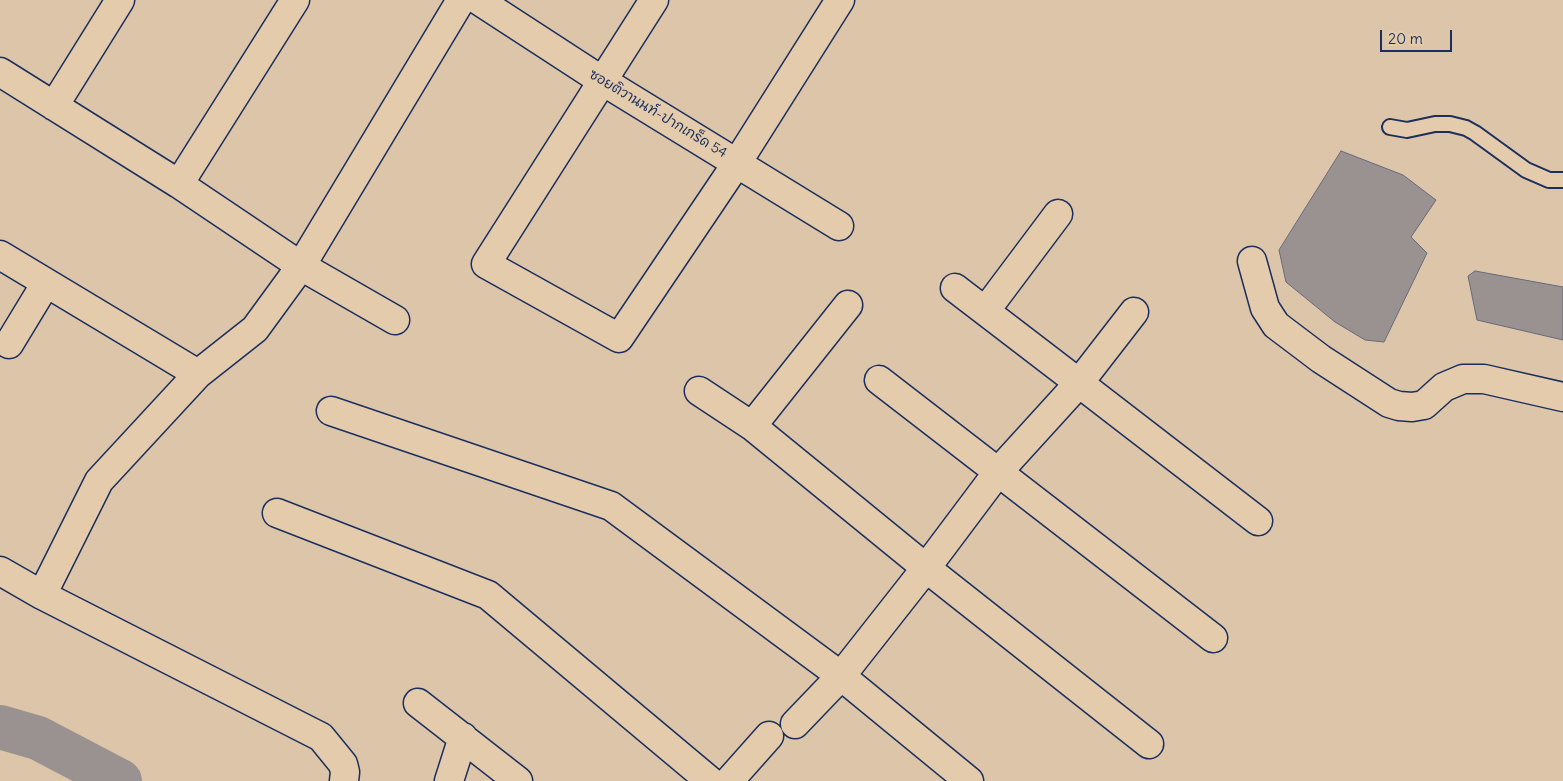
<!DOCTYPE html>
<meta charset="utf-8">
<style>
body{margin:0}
#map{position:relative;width:1563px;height:781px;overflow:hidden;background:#dcc5a9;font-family:Delius,sans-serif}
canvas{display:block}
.scale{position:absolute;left:1380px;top:30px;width:72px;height:22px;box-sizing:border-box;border:2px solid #1b2f5e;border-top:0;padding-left:6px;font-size:15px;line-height:18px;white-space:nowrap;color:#1b2f5e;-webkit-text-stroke:4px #e4cbac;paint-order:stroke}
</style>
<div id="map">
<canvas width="1563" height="781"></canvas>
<div class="scale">20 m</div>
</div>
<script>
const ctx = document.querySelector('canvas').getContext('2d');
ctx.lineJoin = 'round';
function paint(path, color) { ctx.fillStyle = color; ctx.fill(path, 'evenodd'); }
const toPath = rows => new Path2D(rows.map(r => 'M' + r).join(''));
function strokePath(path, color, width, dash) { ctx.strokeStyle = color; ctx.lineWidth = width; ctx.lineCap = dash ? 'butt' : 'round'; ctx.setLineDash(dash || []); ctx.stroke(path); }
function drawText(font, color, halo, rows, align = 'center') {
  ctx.font = font + ' Delius,"Playpen Sans Thai",sans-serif'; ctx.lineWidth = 4; ctx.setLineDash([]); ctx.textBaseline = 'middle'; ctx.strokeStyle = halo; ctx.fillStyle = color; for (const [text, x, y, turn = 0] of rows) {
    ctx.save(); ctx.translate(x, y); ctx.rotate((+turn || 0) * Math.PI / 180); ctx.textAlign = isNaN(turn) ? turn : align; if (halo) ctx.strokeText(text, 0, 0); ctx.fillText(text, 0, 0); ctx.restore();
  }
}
const water = toPath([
 [1341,151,1403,175,1436,200,1411,237,1427,253,1384,342,1365,340,1335,322,1286,282,1279,250,1341,151],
 [1475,271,1563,287,1563,340,1477,320,1468,276,1475,271]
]);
const river = toPath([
 [0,727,38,738,120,781]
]);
const service = toPath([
 [1390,127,1407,130,1435,124,1450,124,1466,128,1475,133,1526,170,1549,180,1563,180]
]);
const minor = toPath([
 [478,0,601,80,839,226],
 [654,0,486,264,619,338,737,163,840,0],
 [0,72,179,184,301,266,395,320],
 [54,106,120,0],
 [179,184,295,0],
 [0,255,198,374],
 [1252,261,1265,308,1276,325,1321,359,1389,403,1399,406,1412,407,1424,405,1444,387,1463,379,1484,379,1563,397],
 [955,288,1079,383,1134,312],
 [986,310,1058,214],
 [9,344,46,283],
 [879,380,1213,638],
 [699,391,752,426,926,568,1149,744],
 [331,411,611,506,841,676,969,781],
 [752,426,848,305],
 [277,513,488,595,710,781],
 [0,571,42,595,321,737,343,764,345,772,344,781],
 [42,595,99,481,198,374,255,329,301,266,461,0],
 [418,703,518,781],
 [795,724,841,676,926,568,998,472,1079,383,1258,521],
 [449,781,463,737],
 [729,781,769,736]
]);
const streetNames = [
 ["ซอยติวานนท์-ปากเกร็ด 54",658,114,31]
];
paint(water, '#9a9290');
strokePath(water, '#676a7c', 1);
strokePath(river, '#9a9290', 44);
strokePath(service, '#1b2f5e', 18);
strokePath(minor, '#1b2f5e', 31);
strokePath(service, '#e4cbac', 14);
strokePath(minor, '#e4cbac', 28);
drawText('14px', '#1b2f5e', '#e4cbac', streetNames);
</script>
